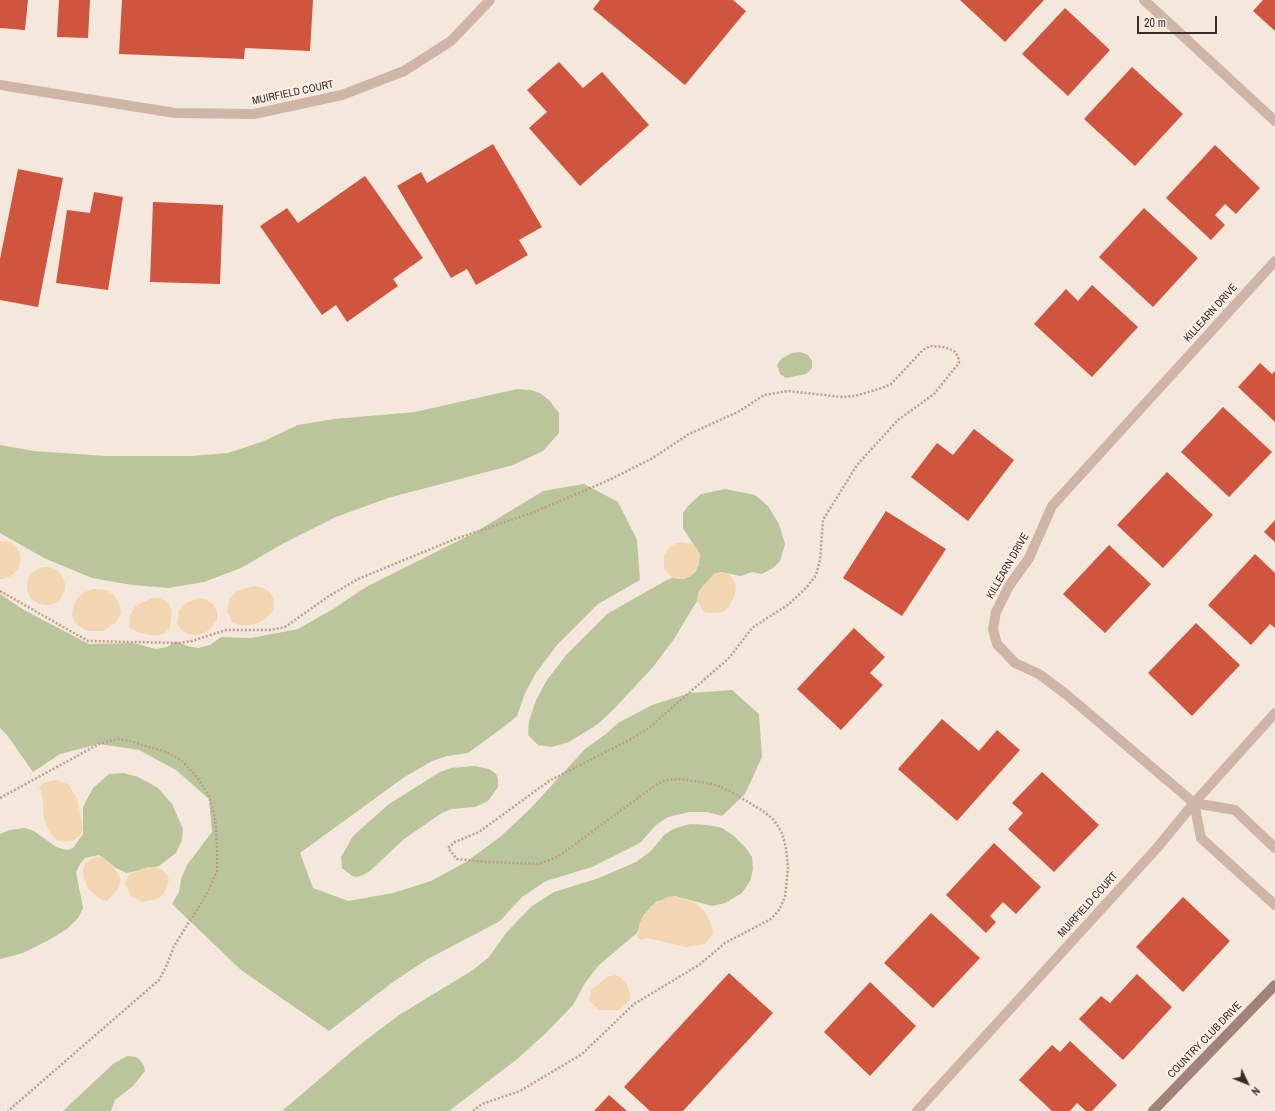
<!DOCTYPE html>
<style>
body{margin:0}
#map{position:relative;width:1275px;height:1111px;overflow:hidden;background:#f4e7dc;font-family:"Archivo Narrow",sans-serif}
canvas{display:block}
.north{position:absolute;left:1227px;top:1063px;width:40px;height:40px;-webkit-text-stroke:3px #fbf1e9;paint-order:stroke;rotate:133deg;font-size:11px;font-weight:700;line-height:16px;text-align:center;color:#392c28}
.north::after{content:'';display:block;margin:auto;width:14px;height:18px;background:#392c28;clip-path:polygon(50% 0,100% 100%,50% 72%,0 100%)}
.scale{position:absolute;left:1137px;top:16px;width:80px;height:18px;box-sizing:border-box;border:2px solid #392c28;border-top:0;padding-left:5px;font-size:12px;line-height:14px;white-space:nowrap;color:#392c28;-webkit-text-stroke:3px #fbf1e9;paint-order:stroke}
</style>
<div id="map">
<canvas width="1275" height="1111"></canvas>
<div class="north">N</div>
<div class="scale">20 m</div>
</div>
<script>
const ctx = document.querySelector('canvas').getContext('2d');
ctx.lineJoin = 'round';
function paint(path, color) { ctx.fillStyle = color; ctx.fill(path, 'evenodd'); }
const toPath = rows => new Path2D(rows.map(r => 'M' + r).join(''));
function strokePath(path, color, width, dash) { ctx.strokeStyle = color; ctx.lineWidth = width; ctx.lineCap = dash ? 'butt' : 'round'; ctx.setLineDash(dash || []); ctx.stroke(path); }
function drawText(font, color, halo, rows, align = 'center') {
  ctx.font = font + ' "Archivo Narrow",sans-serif'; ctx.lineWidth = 3.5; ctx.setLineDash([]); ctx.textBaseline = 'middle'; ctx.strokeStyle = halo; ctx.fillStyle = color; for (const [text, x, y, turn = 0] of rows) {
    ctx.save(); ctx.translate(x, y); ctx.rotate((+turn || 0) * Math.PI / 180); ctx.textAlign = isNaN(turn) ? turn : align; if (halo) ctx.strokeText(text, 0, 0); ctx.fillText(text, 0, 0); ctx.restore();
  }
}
const green = toPath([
 [801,352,808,355,812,361,812,368,806,374,786,378,780,374,777,365,782,358,792,353],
 [517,389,530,390,540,393,549,400,559,413,559,433,543,451,513,465,388,498,336,517,284,543,241,568,204,582,168,588,132,585,92,578,44,558,0,533,0,445,34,451,106,456,191,456,228,453,264,441,298,425,334,419,415,412],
 [584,484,618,502,637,540,640,580,598,604,557,645,536,673,525,693,517,716,505,726,468,753,447,756,432,761,403,778,300,853,313,888,348,901,393,893,431,881,466,862,500,837,530,809,585,749,606,734,618,723,652,705,690,693,732,690,759,714,762,757,745,794,722,816,707,812,689,812,668,817,656,825,640,843,592,867,546,881,522,897,500,921,426,960,393,982,329,1031,241,970,172,904,179,892,181,879,187,865,212,832,209,799,176,770,139,750,99,744,60,754,33,772,7,735,0,728,0,594,24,610,89,644,133,643,156,649,167,647,176,641,187,646,198,648,210,645,221,637,251,638,298,629,333,609,366,587,474,533,543,491],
 [725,489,755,495,768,506,779,524,785,544,780,561,773,568,762,574,752,572,741,576,721,572,714,574,699,591,697,601,674,639,653,667,613,710,598,724,569,742,552,747,538,745,528,735,529,721,536,700,547,680,567,654,607,614,665,581,672,578,683,579,689,577,696,571,700,555,683,528,683,513,688,506,701,494],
 [475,766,489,769,496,774,498,779,498,787,488,801,475,807,451,809,442,813,404,839,370,871,363,875,357,877,352,876,342,868,341,857,353,836,389,804,440,772,451,768],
 [124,773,138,777,151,784,158,788,172,804,183,829,182,840,176,853,159,866,127,873,116,868,99,855,85,858,80,864,76,872,83,908,78,918,67,929,47,941,23,953,0,959,0,834,10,830,25,828,34,831,56,847,67,850,73,848,83,834,83,807,93,788,109,774],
 [690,824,708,825,722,828,734,836,745,847,752,857,753,869,750,881,742,893,725,903,712,906,675,896,656,902,643,916,637,933,599,965,585,983,573,1005,545,1034,516,1060,449,1111,282,1111,357,1047,399,1015,473,970,489,957,506,933,532,906,554,892,599,878,636,862,651,851,664,835,673,829],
 [127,1056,136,1057,140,1060,144,1066,145,1071,133,1086,115,1100,111,1111,63,1111,113,1064]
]);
const sand = toPath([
 [0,541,11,542,17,547,20,555,20,564,18,569,11,576,3,579,0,579],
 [683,542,691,544,697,548,700,555,699,565,689,577,679,579,672,578,664,568,664,555,670,547,676,543],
 '27 586a19 19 0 1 1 38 0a19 19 0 1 1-38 0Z',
 [721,572,729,574,735,582,736,590,734,597,729,606,723,612,713,613,704,612,697,601,699,591,714,574],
 [253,586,261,587,270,592,274,600,273,610,266,619,253,625,240,625,232,622,227,611,230,598,237,591],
 [93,589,107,590,115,596,120,606,121,613,116,622,103,631,88,631,84,629,75,623,72,616,73,607,77,598,85,592],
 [152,598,158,598,166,601,169,604,172,612,170,627,164,634,155,636,137,632,129,627,130,615,135,606],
 [198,598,205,599,213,604,217,612,217,620,212,627,205,633,196,635,188,634,181,630,177,623,179,611,186,603],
 [55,780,68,784,77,798,83,828,80,836,72,841,66,842,57,840,50,833,44,819,42,794,39,787,43,783],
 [99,857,104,858,113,866,121,880,118,889,107,901,100,899,89,890,84,879,83,870,85,864,93,858],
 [147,867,155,867,162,870,167,875,169,880,166,889,163,895,157,899,142,902,131,896,125,884,129,874],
 [675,896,694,902,706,913,711,923,713,934,705,944,686,947,647,938,641,940,637,937,640,922,651,906,667,897],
 [615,975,620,977,627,985,630,994,629,1001,619,1010,599,1010,589,1000,591,990,607,977]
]);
const building = toPath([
 [0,0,28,0,25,30,0,28],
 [59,0,90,0,88,38,57,37],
 [122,0,313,0,310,51,245,48,244,59,119,54],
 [600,0,733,0,746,11,685,85,593,9],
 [960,0,1044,0,1005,42],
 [1263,0,1275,0,1275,31,1253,11],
 [1065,8,1110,50,1068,96,1022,54],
 [559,62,583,88,602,72,649,125,580,186,529,128,547,112,527,90],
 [1132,67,1183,114,1135,166,1084,119],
 [493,144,542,227,519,240,528,255,476,285,467,269,451,278,397,186,421,172,427,183],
 [1215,145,1260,188,1236,214,1225,204,1215,215,1225,225,1211,240,1166,198],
 [18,169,63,178,38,307,0,300,0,259],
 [365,176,423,258,393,279,398,286,347,322,336,305,322,315,260,226,287,208,298,223],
 [94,192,123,197,108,290,56,283,67,210,90,213],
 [153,202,223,205,220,284,150,282],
 [1144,208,1198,258,1153,307,1099,257],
 [1092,285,1138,327,1092,377,1034,324,1066,289,1078,301],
 [1260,363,1272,374,1275,371,1275,422,1238,387],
 [1223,407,1272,452,1229,497,1181,452],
 [974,429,1014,460,968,521,911,477,937,443,953,455],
 [1167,472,1213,515,1163,568,1117,525],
 [886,511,946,549,902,616,843,578],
 [1275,520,1275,542,1264,532],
 [1109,545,1151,584,1105,633,1063,594],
 [1255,554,1275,573,1275,628,1270,624,1251,645,1208,605],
 [1196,623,1240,665,1192,716,1148,673],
 [854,628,885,657,870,673,883,685,841,730,797,689],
 [942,719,979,751,997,730,1020,750,957,821,898,769],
 [1042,772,1099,825,1054,872,1008,829,1023,813,1012,803],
 [994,843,1041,887,1016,914,1003,902,990,916,996,922,986,933,946,895],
 [1183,897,1230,941,1183,992,1136,947],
 [931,913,980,958,933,1008,884,963],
 [729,973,773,1013,683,1111,650,1111,624,1087],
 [1137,974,1172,1007,1123,1060,1079,1019,1101,996,1110,1003],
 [870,982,916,1026,870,1076,824,1032],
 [1070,1041,1117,1085,1092,1111,1086,1111,1077,1103,1070,1111,1052,1111,1019,1080,1052,1045,1060,1052],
 [609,1095,627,1111,594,1111]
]);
const path = toPath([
 [0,591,88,641,179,643,192,641,226,630,270,630,285,627,329,596,358,579,455,539,532,513,607,481,651,459,689,434,738,412,764,395,788,391,842,397,855,396,882,388,891,384,923,350,930,346,944,347,954,351,958,356,959,363,934,394,898,420,857,465,823,520,820,560,816,575,806,588,789,604,752,628,730,657,650,727,633,738,549,781,479,832,455,842,448,848,457,859,486,862,539,864,559,856,657,784,667,780,681,779,713,784,728,790,763,811,774,820,782,833,786,848,788,868,785,897,779,910,771,919,725,943,699,965,634,1004,582,1054,520,1091,482,1104,473,1111],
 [0,798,99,744,117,739,130,741,166,752,181,760,197,777,209,796,215,818,217,847,217,871,207,894,174,946,166,967,159,980,8,1111]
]);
const street = toPath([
 [1144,0,1275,121],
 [0,85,175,113,254,114,342,95,404,71,451,41,490,0],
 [1275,261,1052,506,1029,558,1009,586,996,612,993,629,997,644,1015,663,1039,674,1067,695,1194,803,1235,810,1275,848],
 [1194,803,1201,838,1275,905],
 [917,1111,1157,848,1194,803,1275,713]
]);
const secondary = toPath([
 [1153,1111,1275,985]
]);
const streetNames = [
 ["MUIRFIELD COURT",293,93,-12],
 ["KILLEARN DRIVE",1211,313,-48],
 ["KILLEARN DRIVE",1008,566,-60],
 ["MUIRFIELD COURT",1088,905,-48],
 ["COUNTRY CLUB DRIVE",1205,1040,-46]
];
paint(green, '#bbc59b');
paint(sand, '#f2d6b1');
paint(building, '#cf553f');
strokePath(path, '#ba9f91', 2.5, [2, 2]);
strokePath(street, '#ceb5a7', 10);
strokePath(secondary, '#a28378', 10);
drawText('11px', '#392c28', '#fbf1e9', streetNames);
</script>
